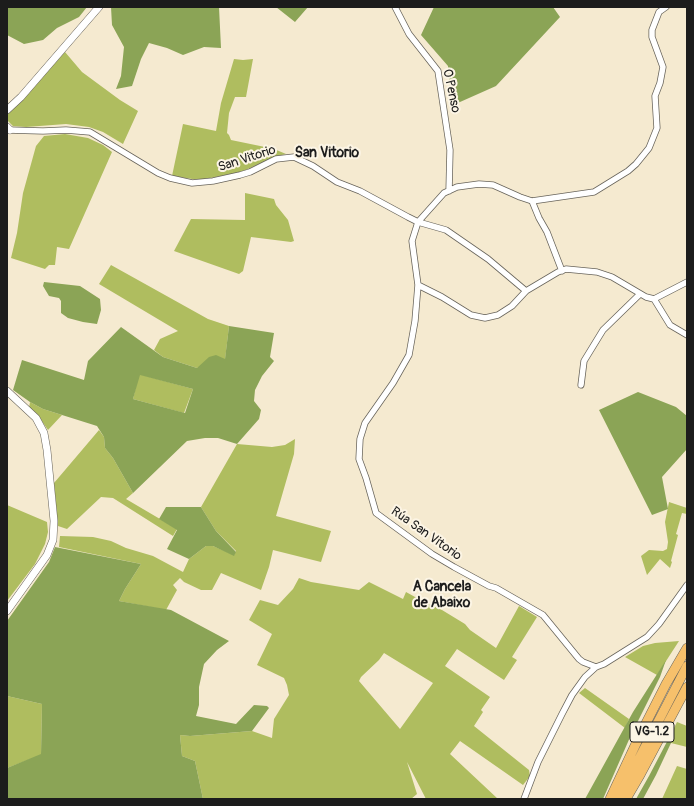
<!DOCTYPE html>
<meta charset="utf-8">
<style>
body{margin:0}
#map{position:relative;width:694px;height:806px;overflow:hidden;background:#f5ead0;font-family:Pangolin,sans-serif}
canvas{display:block}
.frame{position:absolute;inset:0;border:8px solid #1c1c1c;pointer-events:none}
</style>
<div id="map">
<canvas width="694" height="806"></canvas>
<div class="frame"></div>
</div>
<script>
const ctx = document.querySelector('canvas').getContext('2d');
ctx.lineJoin = 'round';
function paint(path, color) { ctx.fillStyle = color; ctx.fill(path, 'evenodd'); }
const toPath = rows => new Path2D(rows.map(r => 'M' + r).join(''));
function strokePath(path, color, width, dash) { ctx.strokeStyle = color; ctx.lineWidth = width; ctx.lineCap = dash ? 'butt' : 'round'; ctx.setLineDash(dash || []); ctx.stroke(path); }
function drawText(font, color, halo, rows, align = 'center') {
  ctx.font = font + ' Pangolin,sans-serif'; ctx.lineWidth = 4; ctx.setLineDash([]); ctx.textBaseline = 'middle'; ctx.strokeStyle = halo; ctx.fillStyle = color; for (const [text, x, y, turn = 0] of rows) {
    ctx.save(); ctx.translate(x, y); ctx.rotate((+turn || 0) * Math.PI / 180); ctx.textAlign = isNaN(turn) ? turn : align; if (halo) ctx.strokeText(text, 0, 0); ctx.fillText(text, 0, 0); ctx.restore();
  }
}
const green = toPath([
 [65,52,82,72,120,100,138,111,123,144,103,132,89,127,66,124,26,127,13,126,7,120,7,114,16,106],
 [234,59,243,60,253,59,246,97,235,97,229,113,227,133,229,135,231,140,265,147,267,146,286,154,277,156,241,172,221,176,199,180,172,176,183,124,216,131,221,103],
 [65,134,88,138,103,145,112,152,69,249,57,247,55,265,49,265,45,269,11,258,17,233,23,193,36,146,44,136],
 [245,193,274,199,276,205,288,220,294,241,291,242,251,237,243,271,239,274,174,251,191,219,245,220],
 [111,265,208,319,229,326,225,360,197,368,163,357,154,350,160,339,178,331,99,284],
 [139,374,193,389,184,413,133,399],
 [30,402,43,409,62,415,48,430,39,417,29,408],
 [99,430,104,437,105,448,113,458,133,493,126,499,177,529,173,536,113,498,101,497,67,529,58,526,54,483],
 [295,439,294,454,276,516,331,531,321,562,273,550,269,567,261,590,221,573,212,590,201,590,184,582,180,578,173,585,177,590,166,610,119,601,125,589,141,564,59,547,60,536,93,537,111,541,126,548,153,556,183,572,189,559,206,546,213,546,234,555,236,551,216,531,201,507,237,444,272,447,285,445],
 [669,502,687,508,687,514,682,513,676,534,678,535,671,561,672,562,670,568,660,559,647,575,641,556,649,550,663,551,667,549,668,542,665,522],
 [7,505,47,522,48,532,45,544,35,564,7,601],
 [299,578,311,582,359,590,369,582,403,599,406,592,426,603,442,610,465,624,470,630,496,648,519,606,537,617,512,657,517,660,504,680,457,649,445,666,490,697,481,710,483,712,474,726,529,770,530,776,523,785,460,741,450,754,498,799,426,799,407,762,417,794,411,799,203,799,195,761,182,756,180,735,190,736,252,731,272,738,274,719,289,695,287,685,284,678,257,665,272,634,249,620,260,600,278,605,293,589],
 [384,653,433,683,400,729,359,681,361,677,379,660],
 [679,641,657,675,625,657,643,646,655,643],
 [585,688,629,719,625,728,579,693],
 [7,696,42,704,41,755,7,768],
 [677,722,687,726,687,747,671,743,671,734],
 [677,766,687,769,687,799,662,799]
]);
const forest = toPath([
 [7,7,87,7,79,17,57,28,43,40,24,44,7,35],
 [111,7,219,7,221,48,204,47,183,55,167,48,149,43,141,59,132,86,116,89,121,76,124,47,112,25],
 [276,7,308,7,295,22],
 [434,7,553,7,560,17,496,86,451,106,448,66,421,35],
 [44,282,80,286,100,299,101,310,97,324,83,322,68,318,61,313,61,301,59,298,49,296,43,286],
 [229,326,274,333,270,357,274,361,262,376,255,390,254,401,261,410,259,419,237,444,218,438,205,438,187,441,133,493,113,458,105,448,104,437,97,426,43,409,30,402,13,390,22,360,84,380,88,361,121,327,163,357,197,368,209,357,216,355,225,359],
 [140,375,193,389,185,413,133,399],
 [638,392,676,407,687,416,687,449,662,477,668,509,652,515,599,410],
 [166,507,201,507,216,531,236,552,234,556,213,546,206,546,189,559,167,549,177,530,159,519],
 [55,547,141,564,125,589,119,601,171,610,229,641,217,650,204,664,199,687,199,705,196,716,236,724,254,705,267,706,269,708,252,731,190,736,180,735,182,756,195,761,203,799,7,799,7,768,41,754,42,704,7,696,7,621,49,562],
 [666,660,660,677,631,735,603,799,585,799,633,712],
 [671,734,671,743,656,775,643,799,636,799,649,776]
]);
const minor = toPath([
 [395,7,409,34,438,71,450,150,449,191],
 [8,130,43,131,66,130,90,132,158,173,170,178,192,183,213,181,240,175,250,172,276,159,294,157,313,166,337,182,360,191,408,217,418,222,446,230,488,259,526,291],
 [532,201,539,218,547,232,562,271],
 [418,285,442,297,471,315,485,318,498,315,512,306,526,291,558,272,566,269,597,272,612,277,646,297,654,299,687,282],
 [654,299,670,325,687,335],
 [581,385,584,361,603,330,640,294],
 [596,667,583,662,579,659,543,615,496,588,489,586,454,567,432,554,376,513,366,478,359,459,360,439,365,423,393,383,409,355,415,321,418,285,412,241,418,222,444,193,457,187,479,184,493,185,520,197,532,201,594,192,628,171,636,164,649,148,657,128,655,96,660,83,663,67,652,37,652,30,659,12,666,7],
 [524,799,538,762,562,714,572,695,585,677,596,667,604,664,647,637,659,624,687,585]
]);
const tertiary = toPath([
 [7,110,21,97,99,7],
 [7,127,10,130],
 [7,391,36,418,44,433,47,450,54,521,53,540,47,555,7,611]
]);
const trunk = toPath([
 [610,799,641,733,666,684,687,648],
 [618,799,687,666],
 [626,799,640,775,687,687]
]);
const shields = [
 [652,732,44]
];
const shieldNames = [
 ["VG-1.2",652,732]
];
const streetNames = [
 ["O Penso",451,91,78],
 ["San Vitorio",247,159,-18],
 ["Rúa San Vitorio",426,534,35]
];
const neighbourhoodNames = [
 ["San Vitorio",327,153],
 ["A Cancela",442,587],
 ["de Abaixo",442,603]
];
paint(green, '#afbd5f');
paint(forest, '#8ba456');
strokePath(minor, '#68645b', 7);
strokePath(tertiary, '#68645b', 8);
strokePath(trunk, '#68645b', 10);
strokePath(minor, '#fff', 5.5);
strokePath(tertiary, '#fff', 7);
strokePath(trunk, '#f6c06b', 9);
for (const [x, y, w] of shields) { const box = new Path2D(); box.roundRect(x - w / 2, y - 10, w, 20, 3); ctx.fillStyle = '#fcf5e5'; ctx.fill(box); strokePath(box, '#1c1c1c', 1); }
drawText('bold 12px', '#1c1c1c', null, shieldNames);
drawText('13px', '#1c1c1c', '#fcf5e5', streetNames);
drawText('bold 14px', '#1c1c1c', '#fcf5e5', neighbourhoodNames);
</script>
